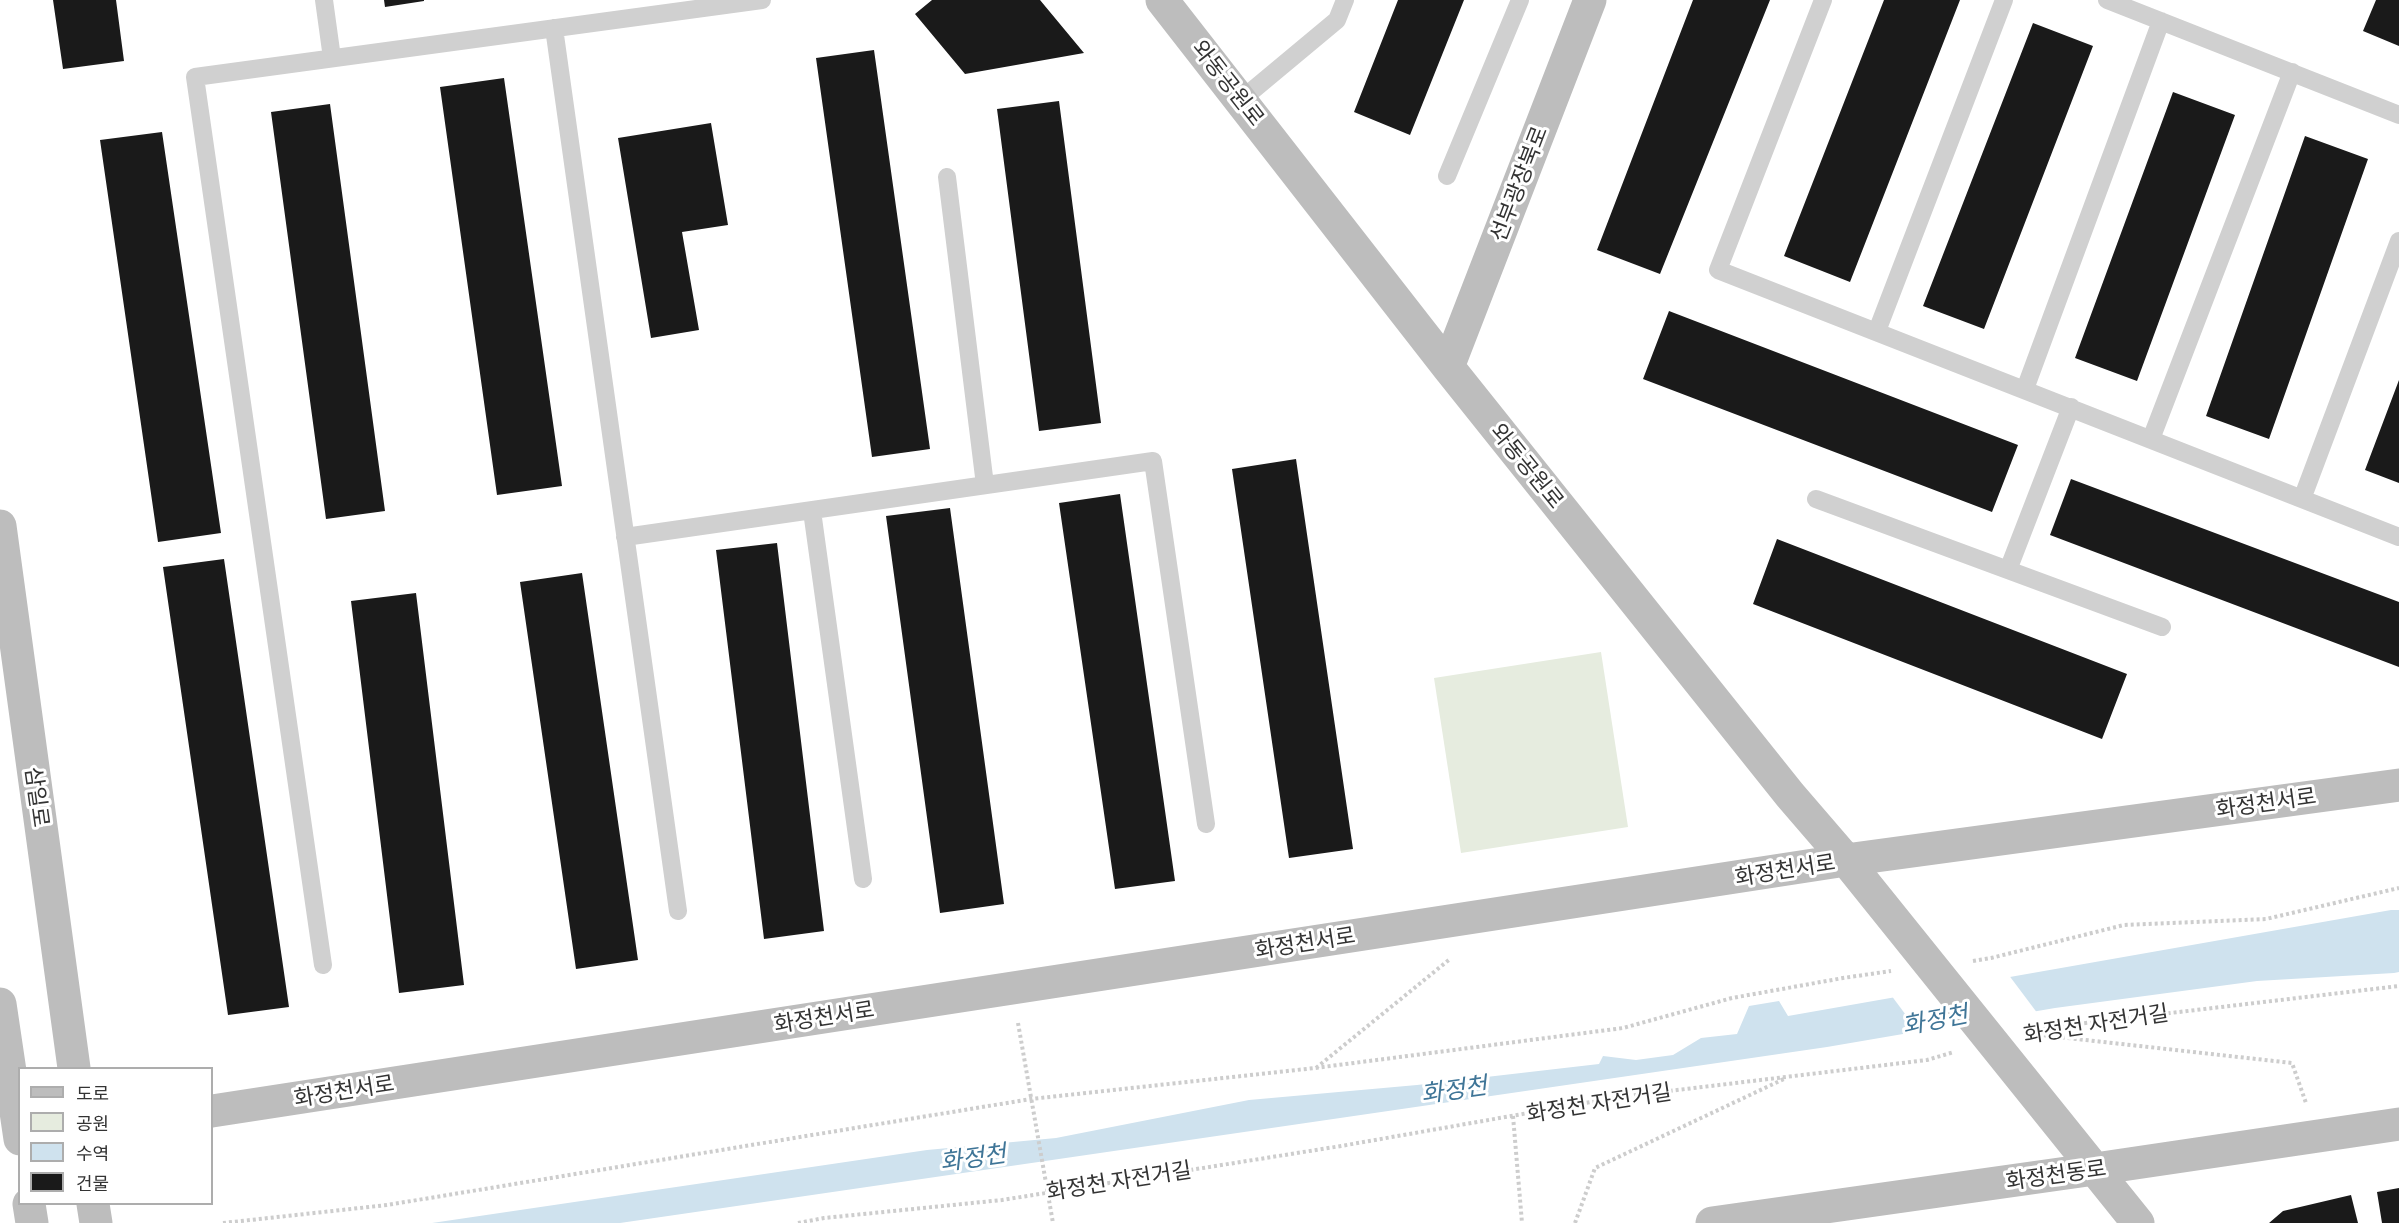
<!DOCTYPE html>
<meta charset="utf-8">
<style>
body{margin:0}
#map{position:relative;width:2399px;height:1223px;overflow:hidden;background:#fff;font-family:"Exo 2","Noto Sans KR",sans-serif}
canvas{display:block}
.legend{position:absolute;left:18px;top:1067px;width:195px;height:138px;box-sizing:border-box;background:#fff;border:2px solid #adadad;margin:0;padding:8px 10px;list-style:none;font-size:18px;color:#333}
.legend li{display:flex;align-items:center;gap:12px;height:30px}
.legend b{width:30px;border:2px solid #adadad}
</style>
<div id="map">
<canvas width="2399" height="1223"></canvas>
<ul class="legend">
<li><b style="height:8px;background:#bdbdbd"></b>도로</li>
<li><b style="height:16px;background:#e6ecdf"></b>공원</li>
<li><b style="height:16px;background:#cfe2ee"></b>수역</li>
<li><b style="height:16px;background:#1a1a1a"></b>건물</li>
</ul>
</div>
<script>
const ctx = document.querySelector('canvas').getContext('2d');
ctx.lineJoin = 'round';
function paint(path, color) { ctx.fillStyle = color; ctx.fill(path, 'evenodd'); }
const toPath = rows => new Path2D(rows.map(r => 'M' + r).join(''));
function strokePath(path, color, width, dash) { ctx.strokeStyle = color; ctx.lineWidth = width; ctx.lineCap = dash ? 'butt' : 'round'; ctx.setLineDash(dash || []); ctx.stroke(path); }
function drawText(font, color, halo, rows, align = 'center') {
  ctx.font = font + ' "Exo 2","Noto Sans KR",sans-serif'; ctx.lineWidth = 6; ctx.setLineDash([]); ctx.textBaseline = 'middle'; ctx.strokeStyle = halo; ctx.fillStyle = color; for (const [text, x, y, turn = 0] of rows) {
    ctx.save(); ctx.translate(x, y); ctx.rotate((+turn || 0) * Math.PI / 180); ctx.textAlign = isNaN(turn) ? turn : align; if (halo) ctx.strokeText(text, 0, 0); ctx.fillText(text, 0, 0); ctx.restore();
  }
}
const green = toPath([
 [1601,652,1628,827,1461,853,1434,678]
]);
const water = toPath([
 [2391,910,2399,910,2399,972,2394,973,2257,981,2055,1008,1827,1047,620,1223,432,1223,927,1150,1056,1138,1249,1100,1417,1085,1599,1064,1603,1056,1636,1060,1673,1055,1701,1038,1737,1034,1749,1006,1779,1001,1788,1016]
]);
const pier = toPath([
 [2008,974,2038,1014,1920,1034,1891,995]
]);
const building = toPath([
 [53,0,116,0,124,61,63,69],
 [384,0,424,0,424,1,385,7],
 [932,0,1040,0,1084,53,965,74,915,14],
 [1398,0,1464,0,1410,135,1354,112],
 [1693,0,1770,0,1660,274,1597,250],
 [1884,0,1960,0,1850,282,1784,256],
 [2376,0,2399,0,2399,46,2363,31],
 [2033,23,2093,46,1984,329,1923,306],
 [874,50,930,449,872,457,816,58],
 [504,78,562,486,497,495,440,87],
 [2173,92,2235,115,2137,381,2075,358],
 [1059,101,1101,423,1039,431,997,109],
 [330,104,385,511,326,519,271,112],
 [711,123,728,225,682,232,699,330,651,338,618,138],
 [162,132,221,533,158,542,100,140],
 [2305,136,2368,159,2269,439,2206,416],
 [1669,311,2018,445,1992,512,1643,379],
 [2399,380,2399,483,2365,470],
 [1296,459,1353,849,1289,858,1232,469],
 [2071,479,2399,602,2399,667,2050,535],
 [1120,494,1175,881,1115,889,1059,503],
 [950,508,1004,904,940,913,886,516],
 [1777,539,2127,674,2102,739,1753,604],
 [777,543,824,931,764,939,716,550],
 [224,559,289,1007,228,1015,163,567],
 [582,573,638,960,576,969,520,582],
 [416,593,464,985,399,993,351,601],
 [2399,1188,2399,1223,2382,1223,2377,1192],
 [2351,1195,2358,1223,2269,1223,2283,1211]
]);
const path = toPath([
 [1973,961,1991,958,2124,925,2266,919,2399,888],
 [1018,1023,1053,1223],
 [2031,1032,2052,1027,2399,986],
 [2032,1034,2292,1063,2306,1103],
 [1316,1068,1450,959],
 [1513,1116,1522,1223],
 [223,1223,387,1205,1031,1099,1315,1068,1623,1028,1732,998,1843,978,1891,971],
 [798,1223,824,1218,1002,1200,1341,1146,1619,1097,1927,1060,1954,1052],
 [1575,1223,1595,1168,1786,1078]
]);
const lane = toPath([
 [324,0,332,58],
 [1823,0,1718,270,2399,537],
 [2107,0,2399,115],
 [554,28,678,911],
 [1241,100,1337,20,1345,0],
 [1447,176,1520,0],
 [947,177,985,485],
 [1877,331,2004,0],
 [2025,389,2161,21],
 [2151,439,2292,72],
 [1816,499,2162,627],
 [2302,499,2399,241],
 [812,511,863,879],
 [625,537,1153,461,1206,824],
 [2008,570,2071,407],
 [323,965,195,77,762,0]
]);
const secondary = toPath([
 [1162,0,1448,367,1790,795,1846,860,2138,1223],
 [1448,367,1590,0],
 [0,526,74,1068],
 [0,1004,20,1139],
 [212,1111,1846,860,2399,785],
 [29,1204,32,1223],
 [93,1204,96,1223],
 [1712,1223,2095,1169,2399,1124]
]);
const streetNames = [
 ["와동공원로",1228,83,52],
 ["선부광장북로",1519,184,-69],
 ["와동공원로",1527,466,51],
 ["삼일로",37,797,82],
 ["화정천서로",2266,803,-8],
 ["화정천서로",1785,870,-9],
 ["화정천서로",1305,943,-9],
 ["화정천서로",824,1017,-9],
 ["화정천 자전거길",2096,1024,-9],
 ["화정천서로",344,1091,-9],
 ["화정천 자전거길",1599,1103,-9],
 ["화정천동로",2056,1175,-8],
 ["화정천 자전거길",1119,1181,-9]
];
const waterNames = [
 ["화정천",1935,1020,-11],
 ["화정천",1454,1090,-8],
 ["화정천",973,1158,-8]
];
paint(green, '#e6ecdf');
paint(water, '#cfe2ee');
paint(pier, '#fff');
paint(building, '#1a1a1a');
strokePath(path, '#cdcdcd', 4, [3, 3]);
strokePath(lane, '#d0d0d0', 18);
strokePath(secondary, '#bdbdbd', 33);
drawText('22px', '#333', '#fff', streetNames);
drawText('italic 24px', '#3f7597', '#fff', waterNames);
</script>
